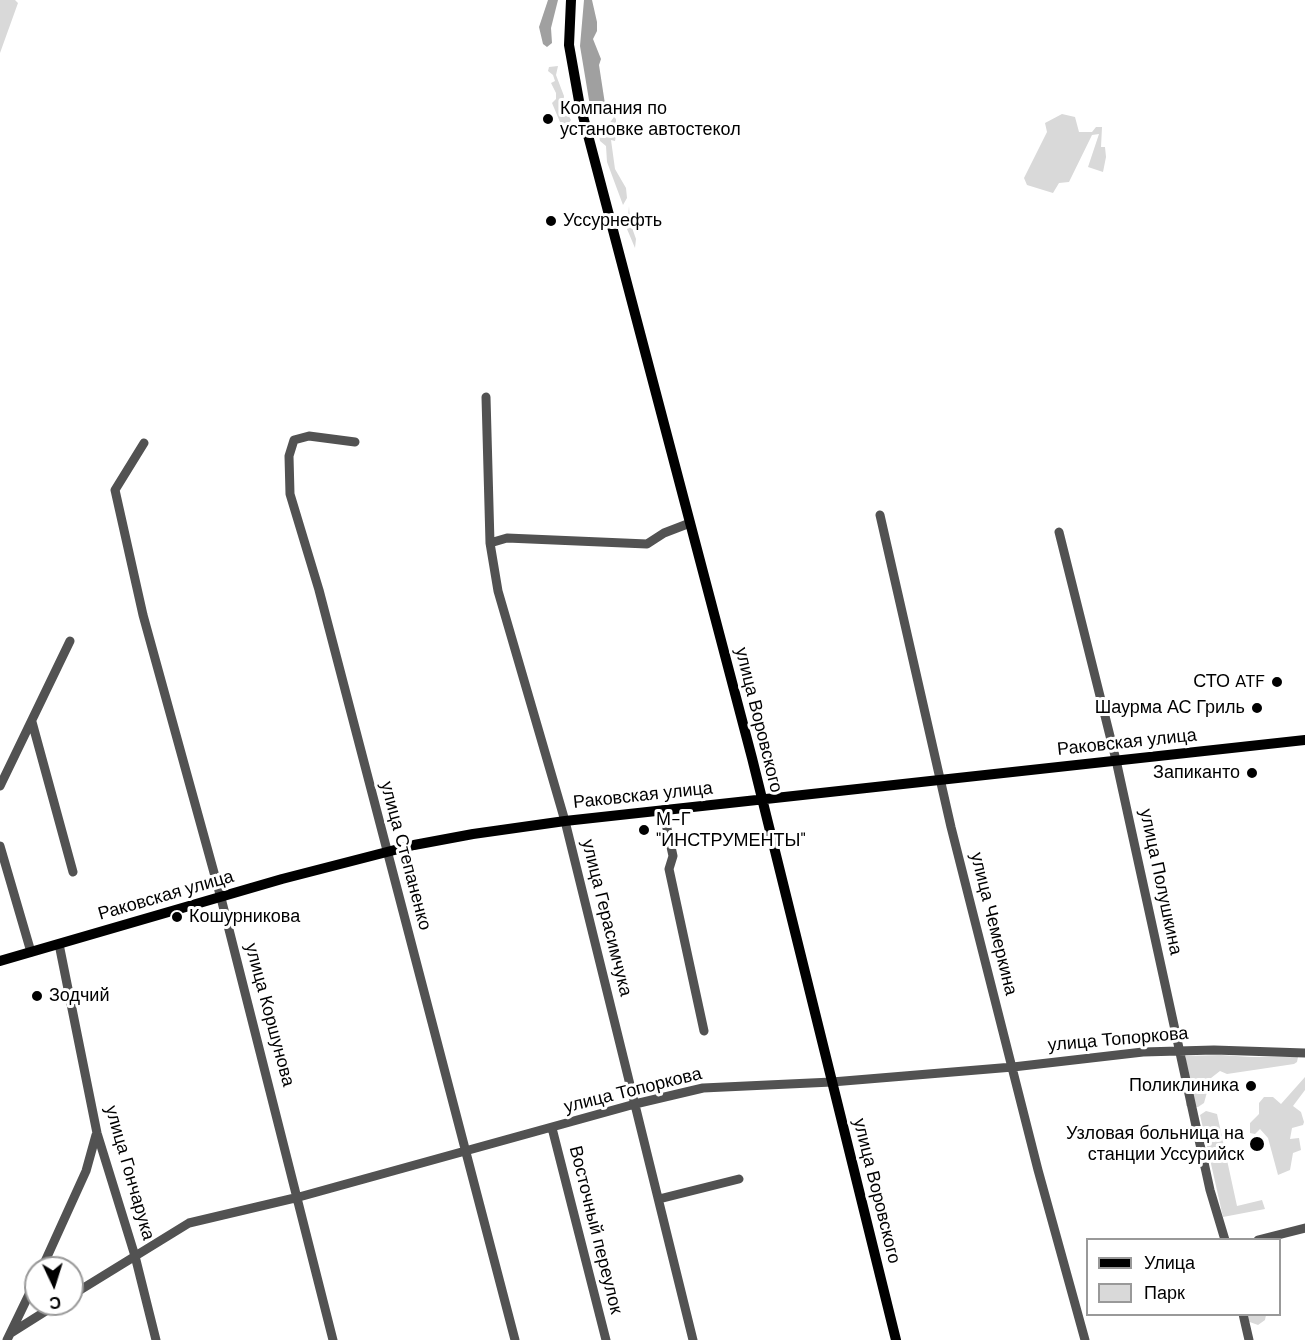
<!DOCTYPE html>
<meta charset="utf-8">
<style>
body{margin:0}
#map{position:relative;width:1305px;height:1340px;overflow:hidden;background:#fff;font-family:"DM Sans",sans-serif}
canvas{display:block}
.legend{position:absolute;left:1086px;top:1238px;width:195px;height:78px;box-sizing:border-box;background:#fff;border:2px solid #999;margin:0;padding:8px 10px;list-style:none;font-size:18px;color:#000}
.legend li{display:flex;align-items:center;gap:12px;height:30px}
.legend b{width:30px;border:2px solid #999}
.north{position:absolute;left:24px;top:1256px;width:60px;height:60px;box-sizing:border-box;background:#fff;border:2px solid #999;border-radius:50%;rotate:176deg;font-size:16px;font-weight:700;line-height:24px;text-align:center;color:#000}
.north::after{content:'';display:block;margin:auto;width:21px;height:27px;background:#000;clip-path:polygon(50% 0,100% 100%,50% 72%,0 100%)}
</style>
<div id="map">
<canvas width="1305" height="1340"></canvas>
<ul class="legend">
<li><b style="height:8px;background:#000"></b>Улица</li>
<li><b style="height:16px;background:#d9d9d9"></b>Парк</li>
</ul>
<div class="north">С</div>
</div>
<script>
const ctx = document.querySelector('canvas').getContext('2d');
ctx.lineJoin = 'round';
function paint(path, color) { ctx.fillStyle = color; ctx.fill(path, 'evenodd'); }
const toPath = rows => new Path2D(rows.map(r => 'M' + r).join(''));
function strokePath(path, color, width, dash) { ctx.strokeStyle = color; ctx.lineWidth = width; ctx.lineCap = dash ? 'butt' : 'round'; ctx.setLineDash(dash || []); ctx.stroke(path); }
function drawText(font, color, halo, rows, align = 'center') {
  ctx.font = font + ' "DM Sans",sans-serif'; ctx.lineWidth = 6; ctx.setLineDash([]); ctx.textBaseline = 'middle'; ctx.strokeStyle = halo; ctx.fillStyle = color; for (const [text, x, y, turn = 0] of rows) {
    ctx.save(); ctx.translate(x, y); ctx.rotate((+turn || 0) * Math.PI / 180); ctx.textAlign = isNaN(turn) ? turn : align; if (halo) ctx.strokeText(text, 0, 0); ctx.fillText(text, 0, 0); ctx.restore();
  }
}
const green = toPath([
 [0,0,15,0,18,3,0,53],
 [558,66,556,75,564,96,563,106,571,120,568,124,560,122,552,103,556,99,556,93,551,83,555,81,553,75,548,71,549,67],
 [1062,114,1075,117,1079,132,1092,132,1096,127,1102,127,1101,147,1105,147,1106,157,1103,172,1088,167,1099,134,1092,135,1069,182,1059,183,1053,193,1027,185,1024,178,1047,132,1045,123],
 [614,117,616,119,616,135,615,141,611,140,615,169,626,188,627,198,623,205,607,162,606,146,600,141,598,128,609,124],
 [629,206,630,222,636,239,635,248,627,229],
 [1221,1055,1250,1057,1298,1057,1297,1062,1294,1064,1227,1074,1220,1071,1211,1078,1204,1103,1198,1107,1186,1106,1186,1056],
 [1305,1077,1305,1090,1293,1106,1301,1112,1304,1122,1303,1125,1292,1128,1290,1139,1299,1138,1301,1150,1293,1153,1290,1170,1278,1175,1268,1138,1260,1129,1255,1134,1250,1133,1250,1123,1259,1114,1259,1103,1264,1097,1273,1097,1281,1104],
 [1206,1111,1217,1114,1237,1206,1262,1200,1265,1209,1223,1217,1200,1115],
 [1245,1315,1266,1315,1265,1320,1258,1325,1247,1321]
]);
const water = toPath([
 [548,0,558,0,551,28,552,43,547,47,543,44,539,27],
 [584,0,592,0,597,22,597,31,593,39,601,59,599,65,605,104,602,109,596,111,591,108,589,100,580,46]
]);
const minor = toPath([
 [486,397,490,543,498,591,565,821,693,1340],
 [355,442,309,436,294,440,289,456,290,494,319,590,515,1340],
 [144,443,115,490,143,615,221,898,333,1340],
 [880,515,951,827,1038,1170,1085,1340],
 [1059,532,1116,760,1210,1190,1225,1240],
 [490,543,507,538,647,544,664,533,690,523],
 [32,722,73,872],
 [0,786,70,641],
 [663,810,673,856,669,869,704,1031],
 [0,846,31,952],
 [59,944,97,1133,135,1256,156,1340],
 [552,1128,606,1340],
 [659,1199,739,1179],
 [1258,1240,1305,1228],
 [42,1268,86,1171,96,1135],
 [72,1295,189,1223,299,1197,635,1104,703,1088,832,1082,1013,1067,1143,1052,1214,1050,1305,1053],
 [1243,1314,1249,1340],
 [11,1333,57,1304],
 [7,1340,36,1280]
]);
const major = toPath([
 [571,0,569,45,579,101,752,758,896,1340],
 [0,961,282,879,414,845,473,834,565,821,1305,740]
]);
const markers = [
 [548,119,6,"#000"],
 [551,221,6,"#000"],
 [1277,682,6,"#000"],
 [1257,708,6,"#000"],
 [1252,773,6,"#000"],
 [644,830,6,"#000"],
 [177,917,6,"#000"],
 [37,996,6,"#000"],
 [1251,1086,6,"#000"],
 [1257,1144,8,"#000"]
];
const poiNames = [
 ["Компания по",560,109],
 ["установке автостекол",560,130],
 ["Уссурнефть",563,221],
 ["СТО ATF",1265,682,"right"],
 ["Шаурма АС Гриль",1245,708,"right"],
 ["Запиканто",1240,773,"right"],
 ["М-Г",656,820],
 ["\"ИНСТРУМЕНТЫ\"",656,841],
 ["Кошурникова",189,917],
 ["Зодчий",49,996],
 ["Поликлиника",1239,1086,"right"],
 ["Узловая больница на",1244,1134,"right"],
 ["станции Уссурийск",1244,1155,"right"]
];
const streetNames = [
 ["улица Воровского",758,720,76],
 ["Раковская улица",1127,743,-6],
 ["Раковская улица",643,796,-6],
 ["улица Степаненко",405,856,75],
 ["улица Полушкина",1160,882,78],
 ["Раковская улица",166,896,-16],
 ["улица Герасимчука",606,918,76],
 ["улица Чемеркина",993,924,76],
 ["улица Коршунова",269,1015,75],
 ["улица Топоркова",1118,1040,-5],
 ["улица Топоркова",633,1091,-14],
 ["улица Гончарука",129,1173,74],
 ["улица Воровского",876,1191,76],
 ["Восточный переулок",595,1230,76]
];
paint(green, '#d9d9d9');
paint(water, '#a0a0a0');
strokePath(minor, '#525252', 9);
strokePath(major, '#000', 10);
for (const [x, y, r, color] of markers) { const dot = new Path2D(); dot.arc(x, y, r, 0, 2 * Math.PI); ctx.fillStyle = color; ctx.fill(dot); strokePath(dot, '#fff', 2); }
drawText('18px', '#000', '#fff', poiNames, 'left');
drawText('18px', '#000', '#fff', streetNames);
</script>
